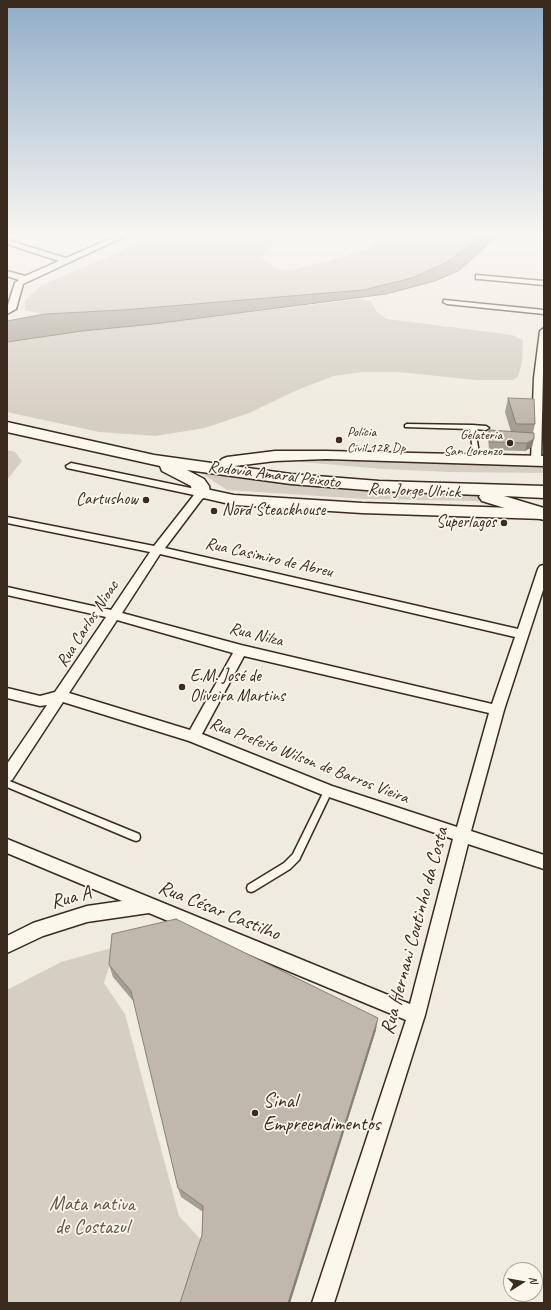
<!DOCTYPE html>
<meta charset="utf-8">
<style>
body{margin:0}
#map{position:relative;width:551px;height:1310px;overflow:hidden;background:#f0ebe0;font-family:Caveat,sans-serif}
canvas{display:block}
.frame{position:absolute;inset:0;border:8px solid #3b2a1e;pointer-events:none}
.north{position:absolute;left:503px;top:1262px;width:40px;height:40px;box-sizing:border-box;background:#fbf7ec;border:1px solid #aea59a;border-radius:50%;rotate:79deg;font-size:11px;font-weight:700;line-height:16px;text-align:center;color:#3b2a1e}
.north::after{content:'';display:block;margin:auto;width:14px;height:18px;background:#3b2a1e;clip-path:polygon(50% 0,100% 100%,50% 72%,0 100%)}
</style>
<div id="map">
<canvas width="551" height="1310"></canvas>
<div class="frame"></div>
<div class="north">N</div>
</div>
<script>
const ctx = document.querySelector('canvas').getContext('2d');
ctx.lineJoin = 'round';
function paint(path, color) { ctx.fillStyle = color; ctx.fill(path, 'evenodd'); }
const toPath = rows => new Path2D(rows.map(r => 'M' + r).join(''));
function strokePath(path, color, width, dash) { ctx.strokeStyle = color; ctx.lineWidth = width; ctx.lineCap = dash ? 'butt' : 'round'; ctx.setLineDash(dash || []); ctx.stroke(path); }
function drawText(font, color, halo, rows, align = 'center') {
  ctx.font = font + ' Caveat,sans-serif'; ctx.lineWidth = 3.5; ctx.setLineDash([]); ctx.textBaseline = 'middle'; ctx.strokeStyle = halo; ctx.fillStyle = color; for (const [text, x, y, turn = 0] of rows) {
    ctx.save(); ctx.translate(x, y); ctx.rotate((+turn || 0) * Math.PI / 180); ctx.textAlign = isNaN(turn) ? turn : align; if (halo) ctx.strokeText(text, 0, 0); ctx.fillText(text, 0, 0); ctx.restore();
  }
}
const green = toPath([
 [153,236,279,236,262,258,278,270,295,269,327,262,368,248,378,236,478,236,480,237,447,262,412,278,363,290,122,310,43,314,25,310,25,300,42,285,110,256],
 [360,299,371,301,376,311,387,319,512,335,523,340,522,362,518,377,513,380,477,380,398,372,363,372,333,376,295,391,249,413,205,428,155,436,99,432,7,412,7,342,82,331,153,324],
 [7,450,15,452,22,461,7,480],
 [303,458,365,461,544,465,544,473,448,472,383,469,301,462],
 [195,469,466,493,499,503,475,501,365,499,227,490],
 [115,947,104,983,125,1014,179,1216,204,1243,185,1303,7,1303,7,990,61,962]
]);
const water = toPath([
 [482,236,496,236,496,237,460,270,435,281,386,294,153,324,82,331,7,342,7,321,45,314,122,310,363,290,412,278,447,262,482,236]
]);
const service = toPath([
 [407,424,472,425,486,426,489,428,486,430,475,429,480,459,477,461,474,459,470,429,405,427,405,425,407,424],
 [7,780,139,834,140,837,139,840,136,841,133,840,7,787,7,780],
 [328,788,331,789,332,791,299,860,290,869,254,891,251,892,248,891,247,888,248,885,284,863,293,854,325,789,328,788]
]);
const minor = toPath([
 [116,236,126,236,23,284,16,309,7,314,7,308,15,283,19,280,7,276,7,271,25,276,59,261,7,244,7,240,66,258,116,236],
 [476,275,544,281,544,285,479,279,476,279,476,275],
 [444,300,544,310,544,314,447,304,443,302,444,300],
 [544,328,541,461,536,464,531,461,534,378,540,331,544,328],
 [71,463,205,491,206,493,205,495,165,548,518,629,538,569,540,566,544,565,544,587,504,710,471,831,544,855,544,869,468,844,425,1015,334,1303,312,1303,406,1020,149,913,87,922,43,936,7,953,7,936,33,923,87,906,122,901,7,853,7,839,410,1004,453,839,323,795,189,741,63,702,12,780,7,782,7,764,47,705,40,706,7,698,7,688,40,696,55,692,106,617,7,595,7,587,111,610,150,552,7,523,7,517,154,546,194,495,67,468,66,466,71,463],
 [160,554,515,637,492,704,241,645,122,613,160,554],
 [117,620,233,653,190,730,69,693,117,620],
 [244,656,489,713,457,827,332,786,202,734,244,656]
]);
const secondary = toPath([
 [275,451,326,451,544,456,544,466,326,459,275,461,227,467,222,465,219,462,222,459,227,457,275,451],
 [201,488,234,495,362,503,544,509,544,519,362,513,234,505,195,496,193,493,195,490,201,488]
]);
const trunk = toPath([
 [7,422,154,455,291,474,379,481,544,486,544,498,504,496,544,508,544,520,482,501,479,497,480,495,379,491,291,484,187,470,204,479,209,486,210,493,207,497,201,499,195,497,192,493,191,486,162,471,160,466,7,432,7,422]
]);
const wall = toPath([
 [508,398,535,424,533,433,532,447,525,451,489,450,488,438,489,430,511,432,505,412],
 [109,965,376,1030,290,1303,180,1303,202,1235,203,1212,181,1197,178,1188,134,1002,113,977]
]);
const shadedWall = toPath([
 [534,439,532,447,525,451,527,443],
 [378,1018,376,1030,290,1303,288,1303]
]);
const building = toPath([
 [508,398,534,399,535,424,516,424,508,398],
 [489,430,534,433,534,439,527,443,490,442,489,430],
 [176,919,378,1018,288,1303,180,1303,202,1235,203,1206,178,1188,131,991,109,965,112,934,176,919]
]);
const markers = [
 [339,440,4,"#3b2a1e"],
 [510,443,4,"#3b2a1e"],
 [146,500,4,"#3b2a1e"],
 [214,511,4,"#3b2a1e"],
 [504,523,4,"#3b2a1e"],
 [182,687,4,"#3b2a1e"],
 [255,1113,4,"#3b2a1e"]
];
const farPoinames = [
 ["Polícia",347,432],
 ["Civil 128 Dp",347,448],
 ["Gelateria",502,435,"right"],
 ["San Lorenzo",502,451,"right"]
];
const streetNames = [
 ["Rodovia Amaral Peixoto",274,475,7],
 ["Rua Jorge Ulrick",414,491,2],
 ["Rua Casimiro de Abreu",269,558,13],
 ["Rua Carlos Nioac",88,624,-57],
 ["Rua Nilza",256,635,14],
 ["Rua Prefeito Wilson de Barros Vieira",309,761,21]
];
const poiNames = [
 ["Cartushow",138,500],
 ["Nord Steackhouse",222,511,"left"],
 ["Superlagos",496,523],
 ["E.M. José de",190,677,"left"],
 ["Oliveira Martins",190,697,"left"]
];
const nearStreetnames = [
 ["Rua A",71,898,-15],
 ["Rua César Castilho",219,911,22],
 ["Rua Hernani Coutinho da Costa",415,931,-75]
];
const nearPoinames = [
 ["Sinal",263,1102],
 ["Empreendimentos",263,1125]
];
const nearParknames = [
 ["Mata nativa",92,1205],
 ["de Costazul",92,1228]
];
paint(green, '#d5cec3');
paint(water, '#aca397');
strokePath(water, '#7f7367', 1);
strokePath(service, '#3b2a1e', 3);
strokePath(minor, '#3b2a1e', 3);
strokePath(secondary, '#3b2a1e', 3);
strokePath(trunk, '#3b2a1e', 3);
paint(service, '#fbf7ec');
paint(minor, '#fbf7ec');
paint(secondary, '#fbf7ec');
paint(trunk, '#fbf7ec');
paint(wall, '#a59e95');
paint(shadedWall, '#868179');
paint(building, '#c0b8ad');
strokePath(building, '#868179', 1);
const sky = ctx.createLinearGradient(0, 0, 0, 419);
sky.addColorStop(0, '#90adc8');
sky.addColorStop(0.56, '#f8f6f1');
sky.addColorStop(1, '#f8f6f100');
ctx.fillStyle = sky;
ctx.fillRect(0, 0, 551, 419);
for (const [x, y, r, color] of markers) { const dot = new Path2D(); dot.arc(x, y, r, 0, 2 * Math.PI); ctx.fillStyle = color; ctx.fill(dot); strokePath(dot, '#fbf7ec', 1.5); }
drawText('14px', '#3b2a1e', '#fbf7ec', farPoinames, 'left');
drawText('17px', '#3b2a1e', '#fbf7ec', streetNames);
drawText('17px', '#3b2a1e', '#fbf7ec', poiNames, 'right');
drawText('20px', '#3b2a1e', '#fbf7ec', nearStreetnames);
drawText('20px', '#3b2a1e', '#fbf7ec', nearPoinames, 'left');
drawText('20px', '#625347', '#fbf7ec', nearParknames);
</script>
